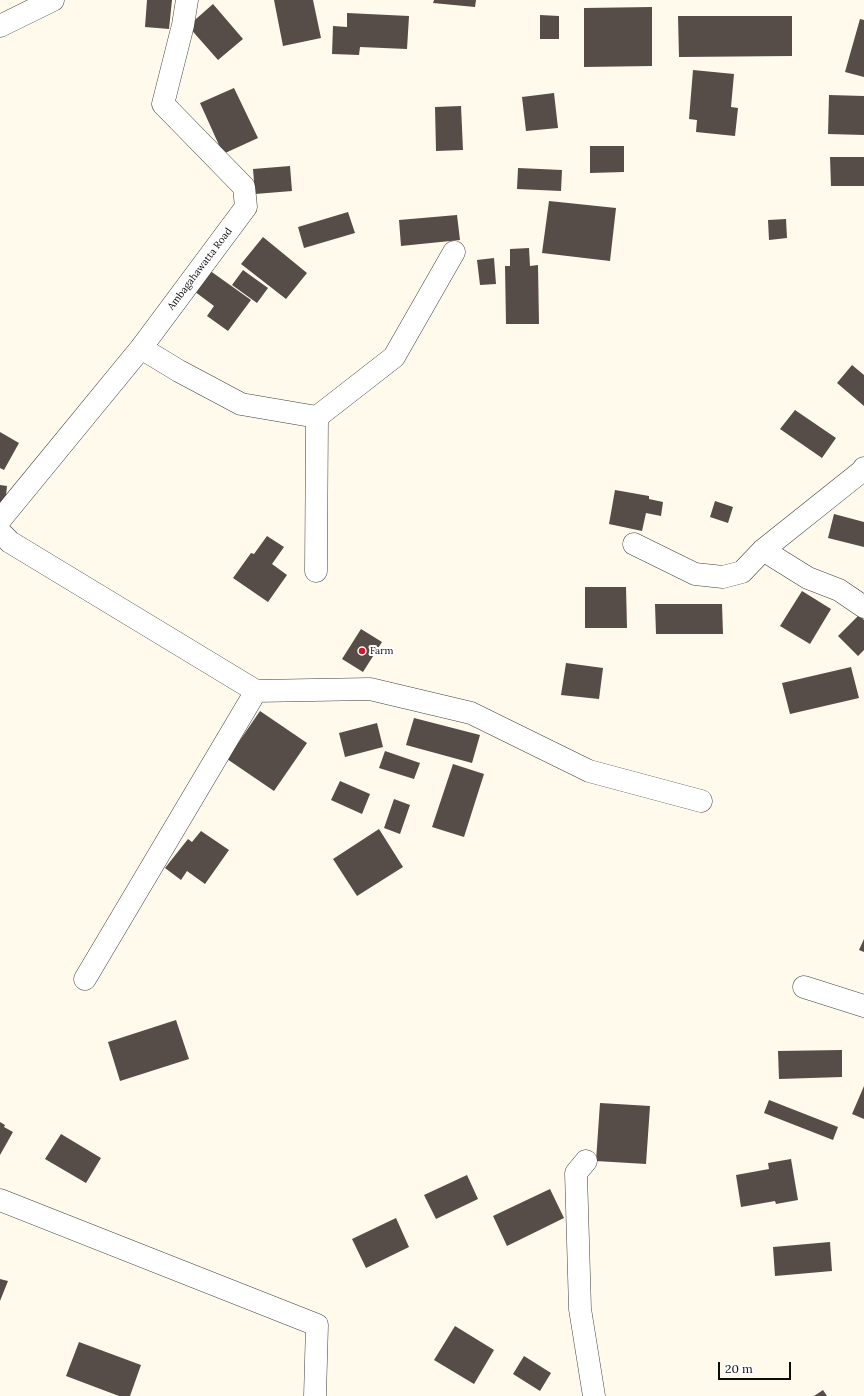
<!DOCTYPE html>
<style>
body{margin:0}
#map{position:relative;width:864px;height:1396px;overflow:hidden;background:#fffaec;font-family:Lora,serif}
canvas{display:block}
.scale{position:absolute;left:718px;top:1362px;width:73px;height:18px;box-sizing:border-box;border:2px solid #0c0c0c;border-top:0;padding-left:5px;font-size:12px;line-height:14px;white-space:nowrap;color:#0c0c0c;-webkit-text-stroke:3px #fff;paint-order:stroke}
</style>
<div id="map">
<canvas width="864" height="1396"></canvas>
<div class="scale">20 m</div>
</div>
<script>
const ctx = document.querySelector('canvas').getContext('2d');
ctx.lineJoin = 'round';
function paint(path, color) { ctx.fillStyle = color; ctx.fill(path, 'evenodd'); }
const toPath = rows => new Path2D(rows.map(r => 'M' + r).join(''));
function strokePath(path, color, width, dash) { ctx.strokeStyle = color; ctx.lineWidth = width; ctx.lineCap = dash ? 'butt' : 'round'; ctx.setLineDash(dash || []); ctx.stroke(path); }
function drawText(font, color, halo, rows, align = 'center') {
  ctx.font = font + ' Lora,serif'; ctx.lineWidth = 4; ctx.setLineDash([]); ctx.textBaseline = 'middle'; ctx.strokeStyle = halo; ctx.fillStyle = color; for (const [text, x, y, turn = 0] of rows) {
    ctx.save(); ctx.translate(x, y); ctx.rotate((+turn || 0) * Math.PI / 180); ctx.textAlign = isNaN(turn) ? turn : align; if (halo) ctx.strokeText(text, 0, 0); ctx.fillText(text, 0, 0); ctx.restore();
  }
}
const building = toPath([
 [147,0,172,0,169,29,145,27],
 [274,0,313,0,321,38,283,46],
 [434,0,476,0,475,7,433,3],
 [213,4,243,39,218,60,188,26],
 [652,7,652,66,584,67,584,8],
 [347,13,409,16,407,49,360,47,359,55,332,54,333,26,347,27],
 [540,15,559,16,559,39,540,39],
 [678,16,792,16,792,56,679,57],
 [860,19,864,20,864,77,845,72],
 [693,70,734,74,731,107,738,108,735,136,696,132,697,120,689,119],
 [234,88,258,138,223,154,200,103],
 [554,93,558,128,526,131,522,97],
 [829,95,864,96,864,135,828,134],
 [461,106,463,150,436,151,435,107],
 [590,146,624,146,624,172,590,173],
 [830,157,864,157,864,186,831,186],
 [290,166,292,191,255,194,253,169],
 [518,168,562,170,561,191,517,189],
 [549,201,616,208,610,261,542,253],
 [348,212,355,233,304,248,298,227],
 [457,215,460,240,401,246,399,220],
 [786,219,787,238,769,240,768,220],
 [263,237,307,273,286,299,241,264],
 [529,248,530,266,538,265,539,324,506,324,505,266,510,266,510,249],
 [494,258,496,284,480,285,477,260],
 [209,270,251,300,228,331,207,316,214,306,194,291],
 [243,270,268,288,257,303,232,285],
 [852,365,864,375,864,406,837,383],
 [795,410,836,438,822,458,780,429],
 [0,432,19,443,4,470,0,468],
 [0,485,7,486,5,505,0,505],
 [615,490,649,496,649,499,663,502,661,516,646,513,642,531,609,524],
 [715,501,733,507,728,523,710,517],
 [834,514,864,522,864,547,828,538],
 [267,536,284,547,272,564,287,575,268,602,233,578,251,553,254,554],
 [585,587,626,587,627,628,585,628],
 [802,591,831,609,810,644,780,626],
 [655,604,722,604,723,634,656,634],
 [859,615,864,620,864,650,858,656,838,636],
 [361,629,382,642,363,672,342,659],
 [566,663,603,668,599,699,561,695],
 [851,667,859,698,790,714,782,683],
 [260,711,307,743,274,791,227,759],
 [414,718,480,735,472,763,406,745],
 [377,723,383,747,345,757,339,733],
 [385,751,420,763,414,779,379,768],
 [453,764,484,774,464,837,432,827],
 [340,781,370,794,362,814,331,800],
 [394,799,410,805,400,834,384,828],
 [379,829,403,867,357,896,333,859],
 [201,831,229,850,205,884,187,871,181,880,165,868,188,839,192,842],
 [864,939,864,952,859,950],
 [176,1020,189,1059,120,1081,108,1042],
 [842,1050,842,1077,779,1079,778,1051],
 [864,1086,864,1119,852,1114],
 [769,1100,838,1127,833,1140,764,1113],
 [600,1103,650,1106,646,1164,596,1161],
 [0,1122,5,1125,4,1127,13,1132,0,1155],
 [61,1134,101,1158,86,1183,45,1159],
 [791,1159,798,1200,776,1204,775,1201,741,1207,736,1175,769,1169,768,1163],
 [467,1175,478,1199,436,1219,424,1195],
 [550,1189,564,1218,507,1246,493,1216],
 [396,1218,409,1247,366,1268,352,1239],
 [830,1242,832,1271,775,1276,773,1247],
 [0,1279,8,1281,0,1301],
 [455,1326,494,1350,474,1384,434,1360],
 [79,1342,141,1365,130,1396,119,1396,66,1376],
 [524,1356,551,1373,540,1391,513,1374],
 [823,1390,827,1396,814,1396]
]);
const minor = toPath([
 [0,26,53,0],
 [141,348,179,371,241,404,317,417,394,357,454,252],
 [0,520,141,348,246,207,244,187,163,104,183,25,187,0],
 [0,532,10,542,256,691,85,979],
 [634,544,695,574,723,577,742,572,763,550,862,471,864,468],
 [763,550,808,578,839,590,864,607],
 [316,571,317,417],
 [256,691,370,689,471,713,589,771,701,801],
 [804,987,864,1006],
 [586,1161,576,1173,580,1309,594,1396],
 [0,1200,317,1325,315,1396]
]);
const markers = [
 [362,651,4,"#c9182c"]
];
const streetNames = [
 ["Ambagahawatta Road",200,269,-53]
];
const poiNames = [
 ["Farm",370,651]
];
paint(building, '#564c48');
strokePath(minor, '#3f3f3f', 23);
strokePath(minor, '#fff', 22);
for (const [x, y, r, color] of markers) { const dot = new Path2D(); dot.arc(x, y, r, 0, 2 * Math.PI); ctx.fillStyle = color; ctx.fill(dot); strokePath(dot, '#fff', 1.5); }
drawText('10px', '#0c0c0c', '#fff', streetNames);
drawText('10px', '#0c0c0c', '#fff', poiNames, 'left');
</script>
